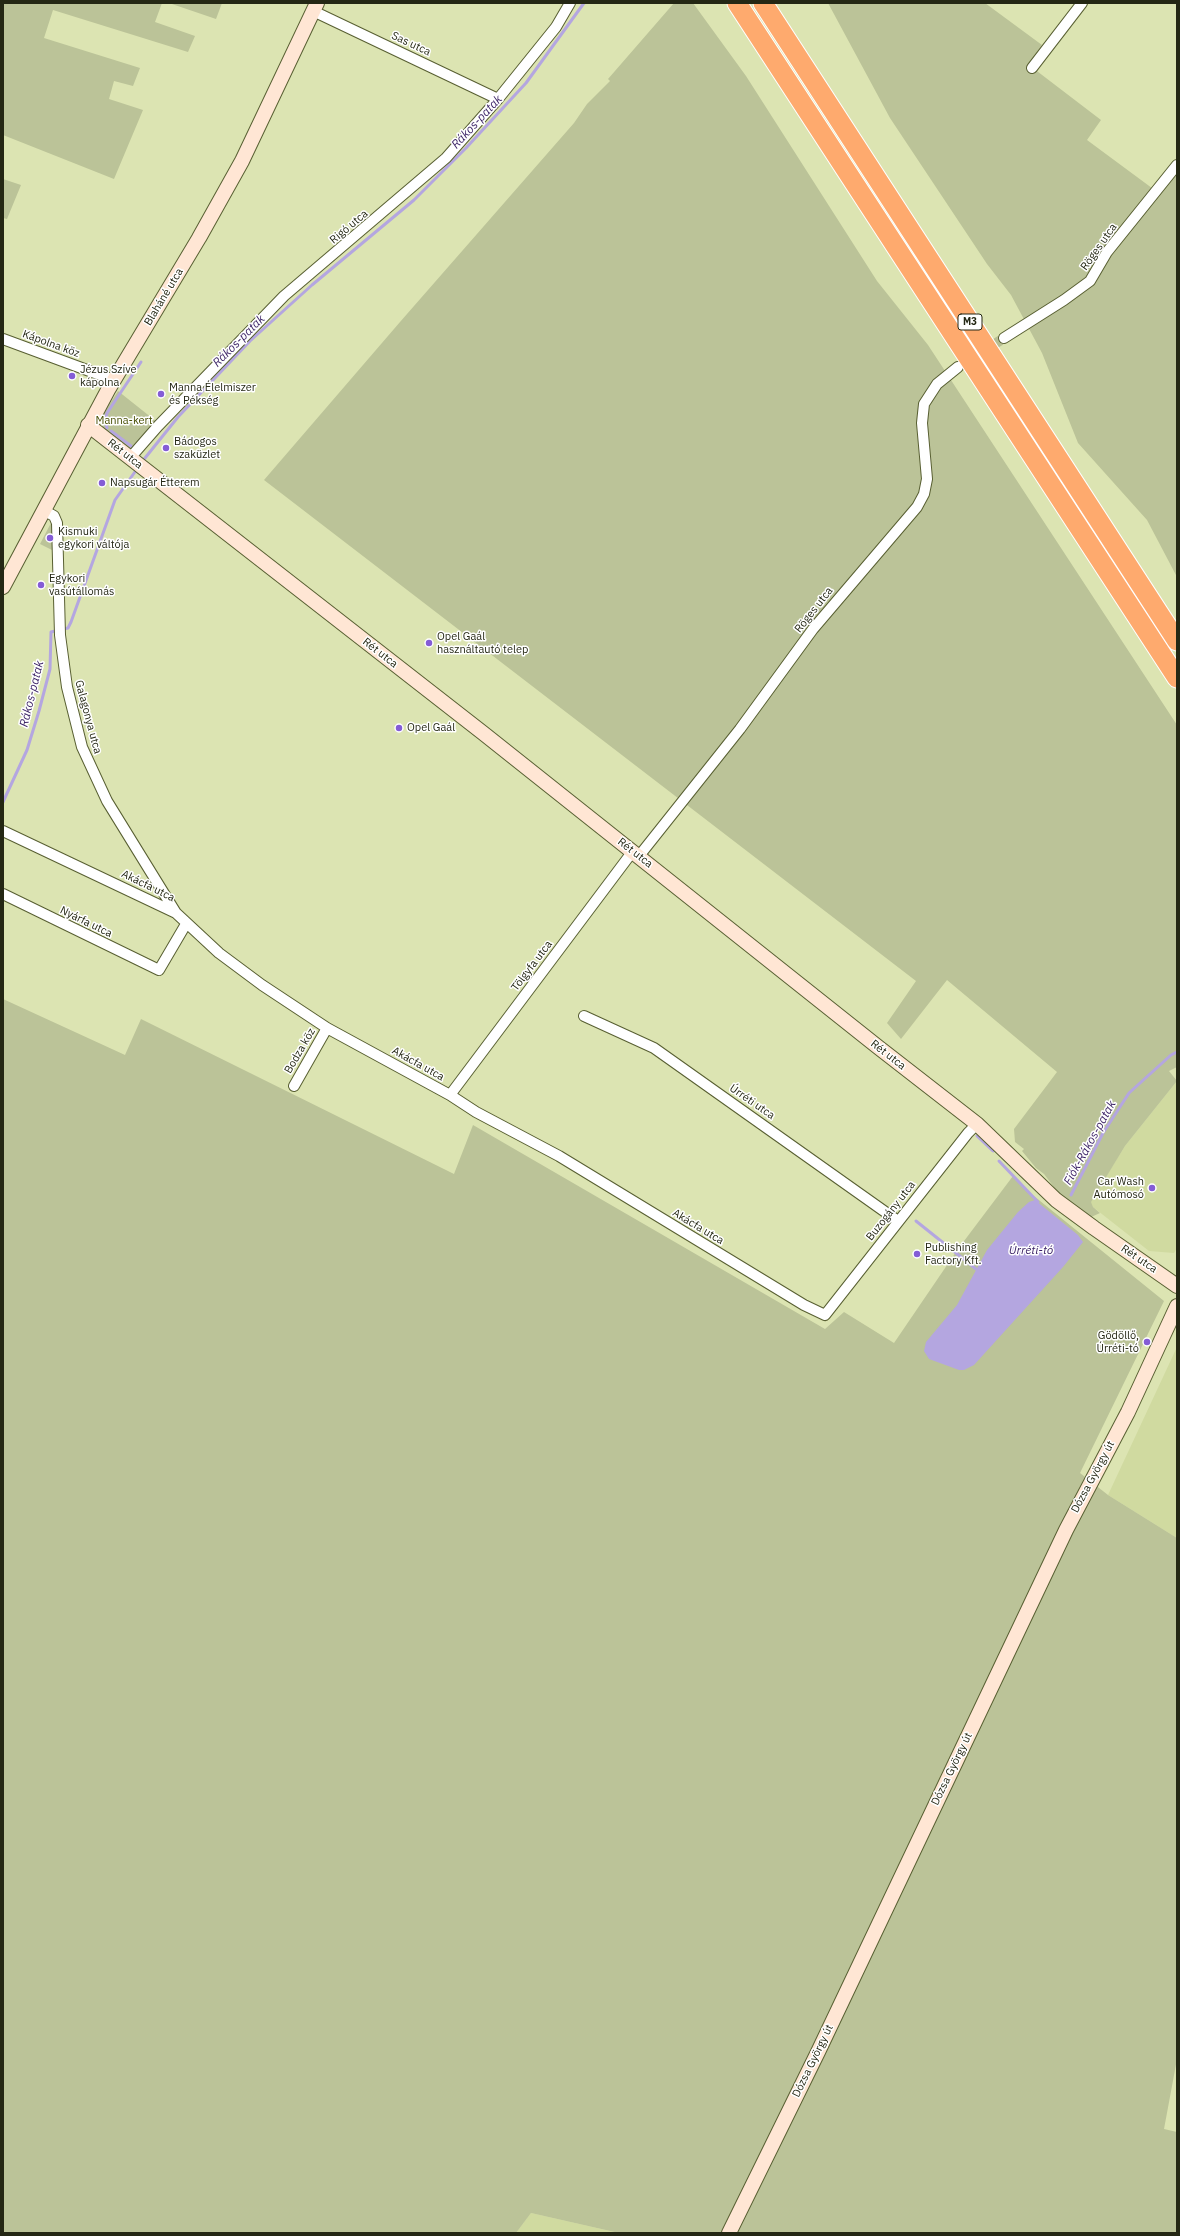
<!DOCTYPE html>
<meta charset="utf-8">
<style>
body{margin:0}
#map{position:relative;width:1180px;height:2236px;overflow:hidden;background:#dce4b2;font-family:"IBM Plex Sans",sans-serif}
canvas{display:block}
.frame{position:absolute;inset:0;border:4px solid #242714;pointer-events:none}
</style>
<div id="map">
<canvas width="1180" height="2236"></canvas>
<div class="frame"></div>
</div>
<script>
const ctx = document.querySelector('canvas').getContext('2d');
ctx.lineJoin = 'round';
function paint(path, color) { ctx.fillStyle = color; ctx.fill(path, 'evenodd'); }
const toPath = rows => new Path2D(rows.map(r => 'M' + r).join(''));
function strokePath(path, color, width, dash) { ctx.strokeStyle = color; ctx.lineWidth = width; ctx.lineCap = dash ? 'butt' : 'round'; ctx.setLineDash(dash || []); ctx.stroke(path); }
function drawText(font, color, halo, rows, align = 'center') {
  ctx.font = font + ' "IBM Plex Sans",sans-serif'; ctx.lineWidth = 3; ctx.setLineDash([]); ctx.textBaseline = 'middle'; ctx.strokeStyle = halo; ctx.fillStyle = color; for (const [text, x, y, turn = 0] of rows) {
    ctx.save(); ctx.translate(x, y); ctx.rotate((+turn || 0) * Math.PI / 180); ctx.textAlign = isNaN(turn) ? turn : align; if (halo) ctx.strokeText(text, 0, 0); ctx.fillText(text, 0, 0); ctx.restore();
  }
}
const built = toPath([
 [1177,1081,1177,1248,1174,1253,1149,1251,1093,1207,1090,1202,1125,1146],
 [1177,1347,1177,1538,1108,1495],
 [531,2213,619,2233,516,2233]
]);
const green = toPath([
 [3,3,162,3,155,22,195,36,188,52,53,10,44,38,140,68,133,86,114,81,109,99,143,110,114,179,3,135],
 [169,3,222,3,216,19],
 [674,3,693,3,746,76,877,281,928,345,1177,725,1177,1067,1169,1071,1177,1081,1125,1146,1091,1202,1093,1207,1100,1213,1089,1218,1063,1199,1044,1174,1036,1168,1022,1151,1024,1149,1015,1142,1014,1129,1057,1072,947,980,901,1039,887,1023,916,981,264,480,400,322,574,123,587,104,610,81,608,79],
 [828,3,985,3,1042,45,1029,65,1101,120,1087,140,1160,194,1177,173,1177,577,1147,520,1078,443,1042,353,1011,295,987,264,890,118],
 [3,179,21,185,7,219,3,218],
 [118,391,157,422,130,450,104,430,101,421,102,416],
 [52,521,56,552,40,544],
 [3,999,125,1055,141,1019,454,1174,473,1125,825,1329,844,1312,894,1343,958,1249,1013,1176,1024,1188,1164,1301,1080,1473,1108,1495,1177,1538,1177,2059,1164,2129,1177,2132,1177,2233,619,2233,531,2213,516,2233,3,2233]
]);
const water = toPath([
 [1035,1200,1078,1235,1083,1242,1063,1267,974,1365,964,1370,959,1370,929,1359,924,1351,926,1342,957,1305,987,1250,1018,1212,1029,1202]
]);
const stream = toPath([
 [107,428,105,421,107,413,141,362],
 [111,431,131,446],
 [141,463,178,417,250,341,312,285,414,200,466,148,526,83,584,3],
 [3,802,27,750,39,711,50,669,51,632,68,628,71,622,115,500,137,469],
 [977,1136,993,1151],
 [999,1161,1038,1202],
 [1071,1195,1103,1133,1129,1093,1171,1055,1177,1052],
 [916,1221,976,1269]
]);
const streetTunnel = toPath([
 [967,362,1004,338]
]);
const street = toPath([
 [313,11,498,99],
 [1032,68,1082,3],
 [1004,338,1064,300,1090,281,1107,252,1177,165],
 [3,339,114,380],
 [130,458,158,426,284,296,446,158,498,99,556,27,570,3],
 [43,510,54,516,57,523,60,635,67,687,82,747,107,801,176,913],
 [3,831,176,913,219,953,262,985,327,1028,450,1095,476,1112,559,1156,804,1305,825,1315,968,1133,977,1124],
 [639,856,740,729,813,629,917,507,924,494,927,479,922,423,924,404,937,384,958,367],
 [3,894,159,970,186,924],
 [584,1016,654,1048,898,1221],
 [294,1086,327,1028],
 [450,1095,633,851]
]);
const secondary = toPath([
 [88,425,483,733,878,1047,977,1124,1056,1200,1094,1228,1177,1286],
 [3,587,108,390,199,238,242,161,317,3],
 [729,2233,818,2052,1066,1530,1128,1412,1177,1306]
]);
const highway = toPath([
 [737,3,1177,678],
 [763,3,1177,641]
]);
const markers = [
 [72,376,4,"#845cd6"],
 [161,394,4,"#845cd6"],
 [166,448,4,"#845cd6"],
 [102,483,4,"#845cd6"],
 [50,538,4,"#845cd6"],
 [41,585,4,"#845cd6"],
 [429,643,4,"#845cd6"],
 [399,728,4,"#845cd6"],
 [1152,1188,4,"#845cd6"],
 [917,1254,4,"#845cd6"],
 [1147,1342,4,"#845cd6"]
];
const shields = [
 [970,322,24]
];
const shieldNames = [
 ["M3",970,322]
];
const streetNames = [
 ["Sas utca",411,44,25],
 ["Rigó utca",349,227,-40],
 ["Röges utca",1099,247,-55],
 ["Blaháné utca",164,297,-59],
 ["Kápolna köz",51,344,20],
 ["Rét utca",125,454,38],
 ["Röges utca",814,610,-52],
 ["Rét utca",380,653,38],
 ["Galagonya utca",88,717,75],
 ["Rét utca",635,853,38],
 ["Akácfa utca",148,886,26],
 ["Nyárfa utca",86,922,26],
 ["Tölgyfa utca",532,966,-53],
 ["Bodza köz",300,1051,-60],
 ["Rét utca",888,1055,38],
 ["Akácfa utca",418,1064,29],
 ["Úrréti utca",752,1102,35],
 ["Buzogány utca",891,1211,-52],
 ["Akácfa utca",698,1227,31],
 ["Rét utca",1139,1259,34],
 ["Dózsa György út",1093,1477,-62],
 ["Dózsa György út",952,1769,-64],
 ["Dózsa György út",813,2061,-64]
];
const poiNames = [
 ["Jézus Szíve",80,370],
 ["kápolna",80,383],
 ["Manna Élelmiszer",169,388],
 ["és Pékség",169,401],
 ["Bádogos",174,442],
 ["szaküzlet",174,455],
 ["Napsugár Étterem",110,483],
 ["Kismuki",58,532],
 ["egykori váltója",58,545],
 ["Egykori",49,579],
 ["vasútállomás",49,592],
 ["Opel Gaál",437,637],
 ["használtautó telep",437,650],
 ["Opel Gaál",407,728],
 ["Car Wash",1144,1182,"right"],
 ["Autómosó",1144,1195,"right"],
 ["Publishing",925,1248],
 ["Factory Kft.",925,1261],
 ["Gödöllő,",1139,1336,"right"],
 ["Úrréti-tó",1139,1349,"right"]
];
const parkNames = [
 ["Manna-kert",124,421]
];
const waterNames = [
 ["Rákos-patak",477,122,-47],
 ["Rákos-patak",239,341,-45],
 ["Rákos-patak",32,694,-76],
 ["Fiók-Rákos-patak",1090,1143,-61],
 ["Úrréti-tó",1031,1251]
];
paint(built, '#d0daa0');
paint(green, '#bbc398');
paint(water, '#b4a6e0');
strokePath(stream, '#b4a6e0', 3);
strokePath(streetTunnel, '#b7be92', 10, [10, 5]);
strokePath(street, '#585f32', 12);
strokePath(secondary, '#585f32', 16);
strokePath(highway, '#fff', 21);
strokePath(street, '#fff', 10);
strokePath(secondary, '#ffe6d4', 14);
strokePath(highway, '#feaa6e', 19);
for (const [x, y, r, color] of markers) { const dot = new Path2D(); dot.arc(x, y, r, 0, 2 * Math.PI); ctx.fillStyle = color; ctx.fill(dot); strokePath(dot, '#fff', 1.5); }
for (const [x, y, w] of shields) { const box = new Path2D(); box.roundRect(x - w / 2, y - 8, w, 16, 3); ctx.fillStyle = '#fff'; ctx.fill(box); strokePath(box, '#242714', 1); }
drawText('bold 10px', '#242714', null, shieldNames);
drawText('11px', '#242714', '#fff', streetNames);
drawText('11px', '#242714', '#fff', poiNames, 'left');
drawText('11px', '#464d00', '#fff', parkNames);
drawText('italic 12px', '#381f63', '#fff', waterNames);
</script>
